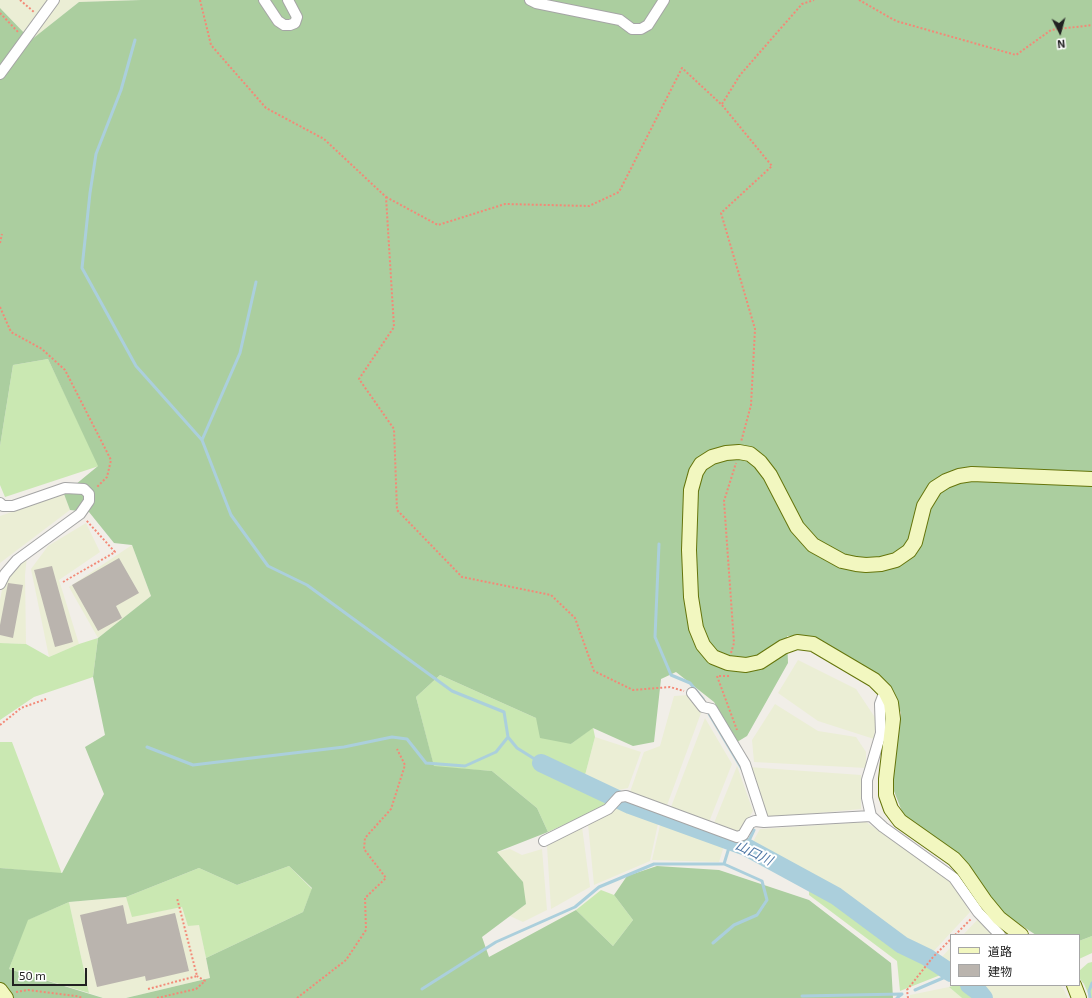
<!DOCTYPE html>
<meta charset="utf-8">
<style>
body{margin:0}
#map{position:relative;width:1092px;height:998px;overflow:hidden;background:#f1eee8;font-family:"Exo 2","Noto Sans JP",sans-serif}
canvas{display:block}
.legend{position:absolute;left:950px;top:934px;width:130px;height:52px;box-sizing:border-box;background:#fff;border:1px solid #a6a6a6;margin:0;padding:5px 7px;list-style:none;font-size:12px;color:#212121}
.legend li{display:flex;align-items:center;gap:8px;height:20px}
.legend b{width:20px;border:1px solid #a6a6a6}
.north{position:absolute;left:1040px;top:12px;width:40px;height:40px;-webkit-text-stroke:3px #fff;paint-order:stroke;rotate:174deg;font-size:11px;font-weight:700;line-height:16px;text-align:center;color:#212121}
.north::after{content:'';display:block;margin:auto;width:14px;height:18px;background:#212121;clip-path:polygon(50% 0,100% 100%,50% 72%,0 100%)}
.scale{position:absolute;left:12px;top:968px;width:75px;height:18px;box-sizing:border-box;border:2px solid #212121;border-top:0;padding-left:5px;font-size:12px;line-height:14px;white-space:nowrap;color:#212121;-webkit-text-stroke:3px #fff;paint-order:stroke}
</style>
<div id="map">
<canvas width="1092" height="998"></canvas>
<ul class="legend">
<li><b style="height:5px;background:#f2f7c0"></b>道路</li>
<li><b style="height:11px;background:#bab4ae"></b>建物</li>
</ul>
<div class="north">N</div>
<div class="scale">50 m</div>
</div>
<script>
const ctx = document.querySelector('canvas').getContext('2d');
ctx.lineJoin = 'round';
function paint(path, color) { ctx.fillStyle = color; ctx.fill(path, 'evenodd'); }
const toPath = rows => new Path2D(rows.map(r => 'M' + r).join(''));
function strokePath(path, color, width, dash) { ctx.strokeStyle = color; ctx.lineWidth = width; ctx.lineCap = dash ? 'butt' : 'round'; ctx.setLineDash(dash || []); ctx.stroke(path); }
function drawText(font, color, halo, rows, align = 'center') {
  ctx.font = font + ' "Exo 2","Noto Sans JP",sans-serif'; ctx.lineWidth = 4; ctx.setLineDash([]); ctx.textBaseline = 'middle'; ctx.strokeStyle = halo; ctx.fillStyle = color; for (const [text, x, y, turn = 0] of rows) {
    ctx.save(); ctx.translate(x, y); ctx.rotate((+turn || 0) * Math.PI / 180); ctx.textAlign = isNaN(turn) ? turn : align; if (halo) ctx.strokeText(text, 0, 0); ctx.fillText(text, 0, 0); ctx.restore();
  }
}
const farmland = toPath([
 [0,0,141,0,79,2,31,40,0,8],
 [64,494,70,510,0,563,0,516],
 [86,523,100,552,59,580,79,644,49,657,31,569,48,546],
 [132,545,151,596,98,638,69,587],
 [27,556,25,575,26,644,0,643,0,600,3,585],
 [798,660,856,689,876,719,874,739,818,721,778,693],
 [688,695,701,713,666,808,630,792,644,752,660,746,674,696],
 [775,704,818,731,856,737,866,752,866,768,754,762,752,740],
 [705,718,732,764,709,822,671,807],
 [595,737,641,752,628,788,614,791,584,779],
 [737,766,753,811,740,832,714,823],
 [748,767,861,775,861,809,766,818],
 [619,807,659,819,650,861,594,885,588,824],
 [661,821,706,836,706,840,724,846,719,862,652,860],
 [866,822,951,880,970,912,932,953,905,943,838,891,751,845,760,829],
 [582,827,590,887,551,909,547,846],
 [510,849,522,855,542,849,547,910,523,922,510,916,526,904,497,852],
 [126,897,133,916,182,907,199,924,210,978,126,998,103,998,89,993,69,902],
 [978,919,994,935,963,935],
 [951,947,951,966,941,958],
 [978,985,1060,985,1063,988,1068,998,991,998,986,991],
 [949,987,962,998,910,998,910,995]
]);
const grass = toPath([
 [48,359,99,466,5,497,0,485,0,446,13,365],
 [98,638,93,677,34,697,0,720,0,643,26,644,49,657,79,644],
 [440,675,536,718,571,744,593,727,595,737,584,779,614,791,603,807,548,832,537,808,492,771,434,767,416,697],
 [0,742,12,742,62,874,0,868],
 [289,866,312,889,303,912,206,958,199,925,188,926,182,907,132,917,126,897,199,868,237,885],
 [809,888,831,899,894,948,943,974,900,991,897,961,809,895],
 [601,890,614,895,633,920,613,946,576,910],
 [69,902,89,993,9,969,27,920],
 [1092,936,1092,953,1079,959,1079,941],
 [1092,962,1092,998,1090,998,1084,984,1079,978,1079,971,1088,963],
 [956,985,962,985,977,995,979,998,962,998,949,987]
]);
const forest = toPath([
 [141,0,1092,0,1092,936,1079,941,1079,935,1036,935,1004,914,962,858,903,814,892,786,901,713,887,682,816,637,787,636,788,663,747,736,737,742,714,702,676,672,661,679,654,742,633,746,593,728,571,744,540,738,536,718,440,675,416,697,434,766,492,771,537,808,548,832,497,852,523,882,526,904,482,937,489,957,576,910,613,946,633,920,614,895,627,876,657,866,719,870,809,900,891,963,893,998,126,998,210,978,206,958,303,912,312,888,289,866,237,885,199,868,126,897,69,902,28,920,9,969,103,998,0,998,0,868,62,873,104,794,85,747,105,735,93,677,98,638,151,596,132,545,114,543,89,512,70,510,64,494,98,466,48,359,13,365,0,446,0,8,31,40,79,2]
]);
const stream = toPath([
 [135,40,121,90,96,154,90,193,82,268,136,366,202,440,231,515,268,566,307,585,452,691,504,712,508,737,517,748,541,763],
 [202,440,240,353,256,282],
 [659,544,655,637,671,675,690,683,703,699],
 [708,712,742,769],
 [147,747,193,765,344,747,392,737,407,739,426,763,465,766,496,752,508,737],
 [746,847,754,830],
 [713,943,734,925,757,915,767,900,762,881,724,864],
 [422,989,496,942,575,907,599,887,654,864,724,864,731,841],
 [915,990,943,978,951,977],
 [802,996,902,994,897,998],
 [1090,998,1089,991,1092,983]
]);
const river = toPath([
 [541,763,630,805,746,847,836,896,902,945,927,957,951,973],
 [969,985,980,993,984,998]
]);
const building = toPath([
 [119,558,139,593,116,606,122,618,98,631,72,585],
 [52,566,73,642,55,647,34,570],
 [8,583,23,585,13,638,0,635,0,625],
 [123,905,127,924,175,913,189,971,146,981,145,976,97,987,80,915]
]);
const path = toPath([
 [20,0,34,12],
 [200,0,211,45,266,108,324,139,386,197,394,327,359,379,394,429,397,510,462,577,551,595,575,618,594,671,633,690,670,687,684,691],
 [859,0,896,21,1016,55,1051,30,1092,25],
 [0,13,19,33],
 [722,104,740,75,802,4,814,0],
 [386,197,438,225,505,204,589,206,619,192,682,68,722,105,772,166,721,213,755,329,751,405,741,442],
 [0,243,2,234],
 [0,307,11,332,42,349,65,370,111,460,107,477,96,488],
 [63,582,115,552,86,520],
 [731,653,734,643,724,501,736,463],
 [729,676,717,676,737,730],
 [0,725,21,708,46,699],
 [955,935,972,918],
 [148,989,197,976,177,898],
 [16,992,28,990,76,996,83,998],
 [157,998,196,989,205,981,197,976],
 [297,998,346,960,366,930,365,898,386,878,364,849,365,838,391,809,405,765,397,749],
 [908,998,907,990,933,957,951,939]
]);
const street = toPath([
 [264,0,278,21,284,25,290,25,295,23,297,17,288,0],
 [530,0,536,3,620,20,632,29,641,29,648,25,664,0],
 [0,74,54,0],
 [0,503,3,506,13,506,65,488,84,489,89,494,89,501,80,514,17,560,5,574,0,584],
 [885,691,880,704,881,733,867,780,867,798,871,816,883,827,954,878,978,912,1000,935],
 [692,693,703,707,712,709,745,764,764,822],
 [544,841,608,809,619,797,626,796,737,837,743,835,750,823,755,821,764,822,871,816]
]);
const secondary = toPath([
 [1021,935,999,918,985,901,963,869,954,859,900,821,891,809,886,795,886,779,893,719,891,703,885,691,874,680,813,644,797,642,783,647,760,662,746,665,728,663,713,657,703,645,696,628,691,597,689,550,691,490,696,472,701,464,712,457,726,453,739,452,750,454,760,462,770,475,797,527,813,545,842,561,856,564,866,565,881,564,896,560,909,551,915,542,924,506,935,488,946,481,959,476,972,474,1092,479],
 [1074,985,1079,998],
 [0,990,6,998]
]);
const waterNames = [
 ["山口川",754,853,26]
];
paint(farmland, '#ebeed5');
paint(grass, '#cae8b2');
paint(forest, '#abce9f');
strokePath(stream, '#abcfdc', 3);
strokePath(river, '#abcfdc', 18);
paint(building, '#bab4ae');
strokePath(street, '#a5a5a5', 12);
strokePath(secondary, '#65750b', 16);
strokePath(path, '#f38977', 2, [2, 2]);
strokePath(street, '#fff', 10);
strokePath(secondary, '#f2f7c0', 14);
drawText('italic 13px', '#4e76a5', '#fff', waterNames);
</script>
